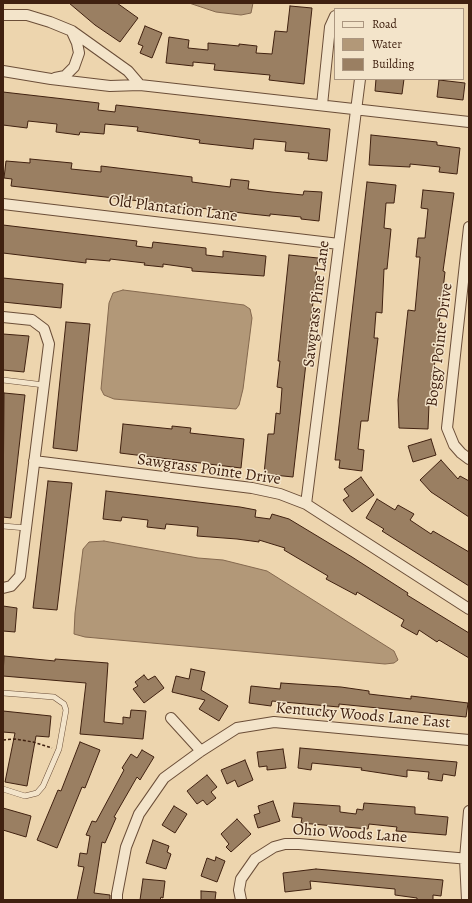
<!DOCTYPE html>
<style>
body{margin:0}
#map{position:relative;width:472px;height:903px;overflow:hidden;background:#edd5ae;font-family:Alegreya,serif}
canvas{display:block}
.frame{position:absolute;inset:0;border:4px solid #402110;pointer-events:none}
.legend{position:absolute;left:334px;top:8px;width:130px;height:72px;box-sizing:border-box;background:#f3e4ca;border:1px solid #ab9680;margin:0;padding:5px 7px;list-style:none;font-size:12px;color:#402110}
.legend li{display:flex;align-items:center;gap:8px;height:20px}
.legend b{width:20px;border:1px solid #ab9680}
</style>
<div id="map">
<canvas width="472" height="903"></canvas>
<div class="frame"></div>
<ul class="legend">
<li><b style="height:5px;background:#f3e4ca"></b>Road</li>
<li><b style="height:11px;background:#b29878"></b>Water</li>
<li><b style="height:11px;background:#9a7f62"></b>Building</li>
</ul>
</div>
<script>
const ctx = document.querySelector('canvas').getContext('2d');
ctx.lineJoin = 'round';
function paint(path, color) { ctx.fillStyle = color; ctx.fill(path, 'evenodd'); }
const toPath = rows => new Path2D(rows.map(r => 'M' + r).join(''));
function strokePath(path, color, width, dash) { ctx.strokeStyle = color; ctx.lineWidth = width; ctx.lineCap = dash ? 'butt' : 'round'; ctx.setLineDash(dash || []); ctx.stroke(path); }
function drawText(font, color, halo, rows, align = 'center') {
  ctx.font = font + ' Alegreya,serif'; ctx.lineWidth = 3; ctx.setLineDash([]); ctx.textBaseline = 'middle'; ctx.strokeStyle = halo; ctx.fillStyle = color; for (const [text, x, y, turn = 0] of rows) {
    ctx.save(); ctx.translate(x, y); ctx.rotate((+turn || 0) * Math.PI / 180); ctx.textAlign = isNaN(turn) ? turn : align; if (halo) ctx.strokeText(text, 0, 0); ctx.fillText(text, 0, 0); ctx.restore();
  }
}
const water = toPath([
 [189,3,253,3,251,13,241,15,216,12,189,3],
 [123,290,244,305,250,309,252,318,243,389,239,405,236,409,114,399,104,395,101,389,109,303,113,293,123,290],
 [104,541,198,558,223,560,267,571,394,651,398,660,394,663,385,664,85,637,74,634,75,613,83,549,89,542,104,541]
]);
const building = toPath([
 [69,3,117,3,138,18,120,42,95,25,69,3],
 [290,6,312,8,304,84,269,80,270,75,214,70,215,64,193,62,193,66,166,63,169,37,189,40,188,48,208,50,208,43,239,46,239,44,257,46,256,53,272,54,275,31,287,32,290,6],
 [145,26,162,33,152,58,140,53,143,46,138,44,145,26],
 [376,79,404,79,402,94,375,91,376,79],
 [439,80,465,83,463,100,437,97,439,80],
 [3,92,99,103,98,110,115,112,116,105,330,129,327,161,308,159,309,153,285,151,286,142,254,139,253,149,199,143,200,140,137,131,138,127,105,124,104,134,80,132,79,135,56,132,57,124,28,121,27,128,3,125,3,92],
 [371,135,437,142,437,145,460,148,457,174,439,172,440,167,410,164,410,167,369,165,371,135],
 [30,159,72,163,71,169,101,172,101,166,192,177,192,182,230,187,231,179,249,181,248,189,272,192,303,195,304,191,322,192,319,221,301,219,301,217,270,214,270,216,251,214,11,186,12,179,4,178,6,161,30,163,30,159],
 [367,182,396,185,394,203,386,203,384,228,391,229,387,269,384,269,382,313,376,312,374,338,378,338,368,421,361,421,358,449,364,450,362,471,339,468,340,460,335,460,367,182],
 [423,190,454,193,443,271,445,272,430,404,429,404,428,429,399,428,398,400,408,310,415,311,420,257,416,257,418,238,425,238,428,209,421,208,423,190],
 [3,225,137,241,136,246,152,248,153,242,206,248,206,255,223,257,223,251,266,256,264,276,192,271,192,268,163,264,163,267,144,265,145,263,110,259,110,261,86,259,86,263,3,253,3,225],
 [289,255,318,258,293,477,264,474,268,434,274,434,276,413,280,414,282,388,277,387,280,361,278,361,289,255],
 [3,278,63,284,61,308,3,302,3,278],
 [66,322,90,324,77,451,53,448,66,322],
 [3,334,29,336,24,372,3,370,3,334],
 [4,393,25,395,11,518,3,517,4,393],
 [123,424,172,429,172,426,191,428,190,433,244,439,241,468,120,453,123,424],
 [431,439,436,455,413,462,408,446,431,439],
 [441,460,458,479,460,476,469,481,469,517,431,492,420,480,441,460],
 [361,477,374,495,352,512,343,500,349,496,344,489,361,477],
 [48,481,72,483,57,610,33,608,48,481],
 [106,491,240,507,256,510,255,517,270,519,272,514,289,519,352,557,408,593,407,595,469,633,469,658,439,640,437,642,419,630,417,635,401,626,404,620,357,592,356,595,326,579,328,576,284,550,285,548,259,540,259,542,237,539,197,536,198,527,166,524,165,529,147,527,148,520,122,517,121,521,103,519,106,491],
 [377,499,395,510,398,505,414,514,410,520,431,534,433,531,469,552,469,586,382,531,384,529,366,518,377,499],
 [3,606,17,608,15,632,3,631,3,606],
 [4,656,55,661,55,659,108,663,104,722,123,724,123,717,130,718,131,710,146,711,143,739,80,734,86,683,3,676,4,656],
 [191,669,205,672,201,690,228,706,219,721,199,709,205,700,172,692,176,676,189,679,191,669],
 [144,675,148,680,155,676,164,688,144,703,133,689,138,686,135,682,144,675],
 [281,683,341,687,369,691,369,694,411,699,411,696,468,703,466,717,339,704,339,707,272,701,271,706,249,703,251,686,280,689,281,683],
 [3,711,51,716,49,737,36,736,27,786,5,782,15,733,3,732,3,711],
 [80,742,100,750,85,788,82,787,57,848,37,840,58,790,61,791,80,742],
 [300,748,457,762,455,776,443,774,442,781,428,779,429,772,407,770,407,777,361,770,362,768,312,763,311,770,298,768,300,748],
 [283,749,286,768,267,770,267,766,259,767,257,752,283,749],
 [142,750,154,757,140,780,137,777,114,817,116,818,105,843,102,842,94,893,110,895,110,900,77,900,84,867,78,866,80,853,87,854,90,836,86,835,92,821,96,822,124,770,122,768,131,754,137,758,142,750],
 [245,760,253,780,238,787,235,780,227,784,221,770,245,760],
 [207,775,217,787,211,792,216,798,207,805,203,800,197,804,187,791,207,775],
 [273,801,280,821,258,828,254,815,260,813,258,806,273,801],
 [294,803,340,806,340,812,356,814,357,809,363,810,364,803,415,807,415,814,448,817,446,835,396,831,397,827,369,824,368,829,301,823,302,818,292,817,294,803],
 [174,806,187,814,175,833,162,825,174,806],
 [3,808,31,816,26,837,3,830,3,808],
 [237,819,251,834,231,852,226,847,229,844,221,834,237,819],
 [153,840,169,846,167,852,171,854,166,869,146,863,153,840],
 [216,857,225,861,217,882,201,876,207,858,215,861,216,857],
 [316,869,443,880,441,896,433,895,433,900,417,900,417,898,395,895,395,889,310,881,311,889,285,892,283,873,316,869],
 [143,879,165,881,163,898,161,897,160,900,140,900,143,879],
 [201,891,216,892,215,900,201,900,201,891]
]);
const path = toPath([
 [3,740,15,739,33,742,52,748]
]);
const service = toPath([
 [3,380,44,385],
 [3,526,26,528],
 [3,693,54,697,64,704,66,710,59,749,43,786,37,793,25,796,3,789]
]);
const minor = toPath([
 [3,15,27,15,50,22,72,31,128,71,140,85],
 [3,71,51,79,110,86,140,85,469,122],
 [55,78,65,76,74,67,79,53,77,43,72,32],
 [322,105,330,27,335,16],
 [3,204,339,244],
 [469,227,447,428,454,445,461,453,469,459],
 [3,317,32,320,44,329,49,344,20,576,11,586,3,588],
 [34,461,252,488,280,494,306,504,469,609],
 [306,504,360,79],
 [171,718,201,751],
 [117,900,117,894,126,847,139,814,164,778,201,751,237,728,274,722,469,740],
 [241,900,239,890,241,879,255,859,274,847,285,844,299,844,469,859],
 [467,900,465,859,469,811]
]);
const streetNames = [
 ["Old Plantation Lane",173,209,7],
 ["Sawgrass Pine Lane",317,304,-83],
 ["Boggy Pointe Drive",440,345,-83],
 ["Sawgrass Pointe Drive",209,470,8],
 ["Kentucky Woods Lane East",363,716,5],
 ["Ohio Woods Lane",350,834,4]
];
paint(water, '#b29878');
strokePath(water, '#84684e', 1);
paint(building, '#9a7f62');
strokePath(building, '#402110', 1);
strokePath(service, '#6b4e38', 6);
strokePath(minor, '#6b4e38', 12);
strokePath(path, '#402110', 1.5, [3, 2]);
strokePath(service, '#f3e4ca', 5);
strokePath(minor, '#f3e4ca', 10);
drawText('16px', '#402110', '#f3e4ca', streetNames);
</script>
